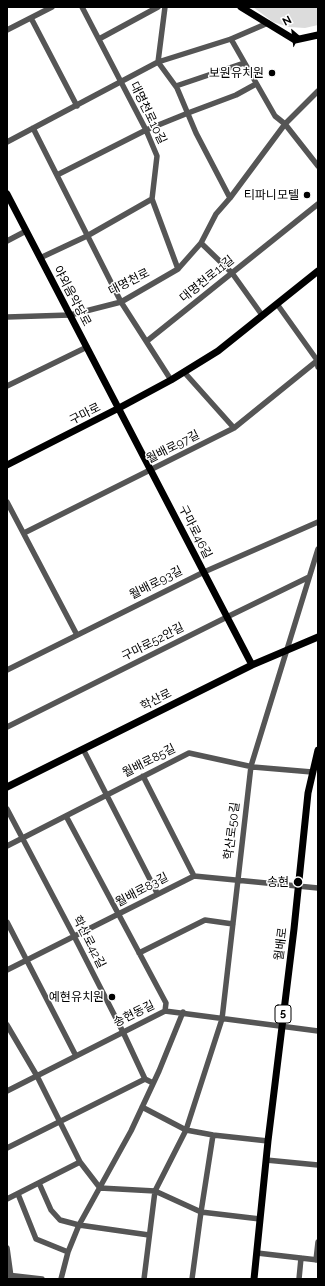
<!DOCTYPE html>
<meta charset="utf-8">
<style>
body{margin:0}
#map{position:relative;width:325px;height:1286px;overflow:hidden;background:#fff;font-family:Raleway,sans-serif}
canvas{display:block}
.frame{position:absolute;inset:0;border:8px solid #000;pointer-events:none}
.north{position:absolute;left:273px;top:12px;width:40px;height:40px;-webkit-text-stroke:3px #fff;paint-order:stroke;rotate:332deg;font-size:11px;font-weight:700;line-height:16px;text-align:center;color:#000}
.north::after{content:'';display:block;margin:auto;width:14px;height:18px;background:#000;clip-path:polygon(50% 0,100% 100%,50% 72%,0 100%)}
</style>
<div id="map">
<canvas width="325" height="1286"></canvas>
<div class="frame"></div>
<div class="north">N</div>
</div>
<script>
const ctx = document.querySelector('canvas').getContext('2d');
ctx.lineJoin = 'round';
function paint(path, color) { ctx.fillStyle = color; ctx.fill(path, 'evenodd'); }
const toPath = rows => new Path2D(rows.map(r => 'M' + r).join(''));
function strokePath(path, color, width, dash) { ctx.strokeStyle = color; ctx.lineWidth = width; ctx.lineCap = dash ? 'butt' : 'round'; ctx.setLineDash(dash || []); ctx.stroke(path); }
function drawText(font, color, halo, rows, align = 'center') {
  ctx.font = font + ' Raleway,"Noto Sans KR",sans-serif'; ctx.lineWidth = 3; ctx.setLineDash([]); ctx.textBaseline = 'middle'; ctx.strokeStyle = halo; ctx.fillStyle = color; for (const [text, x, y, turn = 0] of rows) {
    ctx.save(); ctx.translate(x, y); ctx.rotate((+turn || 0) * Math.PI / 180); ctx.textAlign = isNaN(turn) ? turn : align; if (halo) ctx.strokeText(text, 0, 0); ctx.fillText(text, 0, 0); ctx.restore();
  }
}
const green = toPath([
 [253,7,318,7,318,25,305,28,289,27,273,22]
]);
const minor = toPath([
 [82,7,146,130,157,156,152,199,178,269],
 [165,7,158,62,177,88,196,133,230,198],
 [31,18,77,106],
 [7,30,52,7],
 [99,39,158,7],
 [231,39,275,116,285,124,318,166],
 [176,86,244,63],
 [33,128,121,302,171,380],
 [7,142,158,62,231,39,268,23],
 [57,175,146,130,188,113,236,95,256,84],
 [7,241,26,231],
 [201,243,232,273,262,315],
 [40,258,87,236,152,199],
 [277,304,317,360,318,367],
 [7,317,70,315,121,302,178,269,201,243,216,214,230,198,285,124,318,91],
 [147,341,318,204],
 [184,372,234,428],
 [7,386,87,347],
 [7,502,77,635],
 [24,533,234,428,318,360],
 [7,670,204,572,318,522],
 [7,727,227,617,309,577],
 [83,749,157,893],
 [143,776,194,876],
 [7,809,74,936,123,1032,145,1079,153,1083],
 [66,816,166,1003,165,1011],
 [7,846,189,753,253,767,312,772],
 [7,922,76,1056],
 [139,953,205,920,233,924],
 [7,970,194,876,318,888],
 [7,1025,37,1076,80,1162,100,1188,155,1191,201,1212,260,1219],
 [7,1091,165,1011,318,1031],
 [142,1107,186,1130,213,1135,268,1141],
 [7,1148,145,1079],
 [266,1160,318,1165],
 [39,1183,51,1210,60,1220,79,1225,149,1235],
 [18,1194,36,1239,68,1252],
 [7,1199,80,1162],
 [7,1248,11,1277],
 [257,1253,318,1260],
 [316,1260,318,1242],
 [7,1275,42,1279],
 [61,1279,68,1252,79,1225,131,1131,159,1071,183,1012],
 [144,1279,155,1191,186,1130,222,1019,251,766,318,549],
 [192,1279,201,1212,213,1135],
 [299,1279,301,1258]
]);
const major = toPath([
 [241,7,295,40,318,35],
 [7,194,252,665],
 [7,465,119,408,171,380,218,351,318,271],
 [7,787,252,665,318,637],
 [254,1279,268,1141,294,929,308,793,318,750]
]);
const markers = [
 [272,73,4,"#000"],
 [307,195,4,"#000"],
 [298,882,5,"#000"],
 [112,997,4,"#000"]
];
const shields = [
 [283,1014,16]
];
const shieldNames = [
 ["5",283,1014]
];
const poiNames = [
 ["보원유치원",264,73],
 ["티파니모텔",299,195],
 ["송현",289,882],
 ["예현유치원",104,997]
];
const streetNames = [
 ["대명천로10길",148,113,64],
 ["대명천로11길",207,279,-39],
 ["대명천로",129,282,-27],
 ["야외음악당로",72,296,62],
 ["구마로",85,414,-27],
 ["월배로97길",173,447,-27],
 ["구마로46길",195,532,63],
 ["월배로93길",156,583,-27],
 ["구마로52안길",153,642,-27],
 ["학산로",156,700,-27],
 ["월배로85길",149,761,-27],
 ["학산로50길",232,831,-83],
 ["월배로83길",142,890,-28],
 ["학산로42길",89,942,63],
 ["월배로",281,944,-83],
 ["송현동길",134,1014,-26]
];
paint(green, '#dcdcdc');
strokePath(minor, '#555', 5.5);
strokePath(major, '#000', 7);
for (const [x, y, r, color] of markers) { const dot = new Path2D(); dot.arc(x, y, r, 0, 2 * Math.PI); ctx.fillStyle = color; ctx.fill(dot); strokePath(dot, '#fff', 1.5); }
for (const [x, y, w] of shields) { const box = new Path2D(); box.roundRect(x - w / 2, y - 9, w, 18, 3); ctx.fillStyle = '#fff'; ctx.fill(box); strokePath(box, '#000', 1); }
drawText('bold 11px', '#000', null, shieldNames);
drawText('12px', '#000', '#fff', poiNames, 'right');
drawText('12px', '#000', '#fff', streetNames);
</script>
